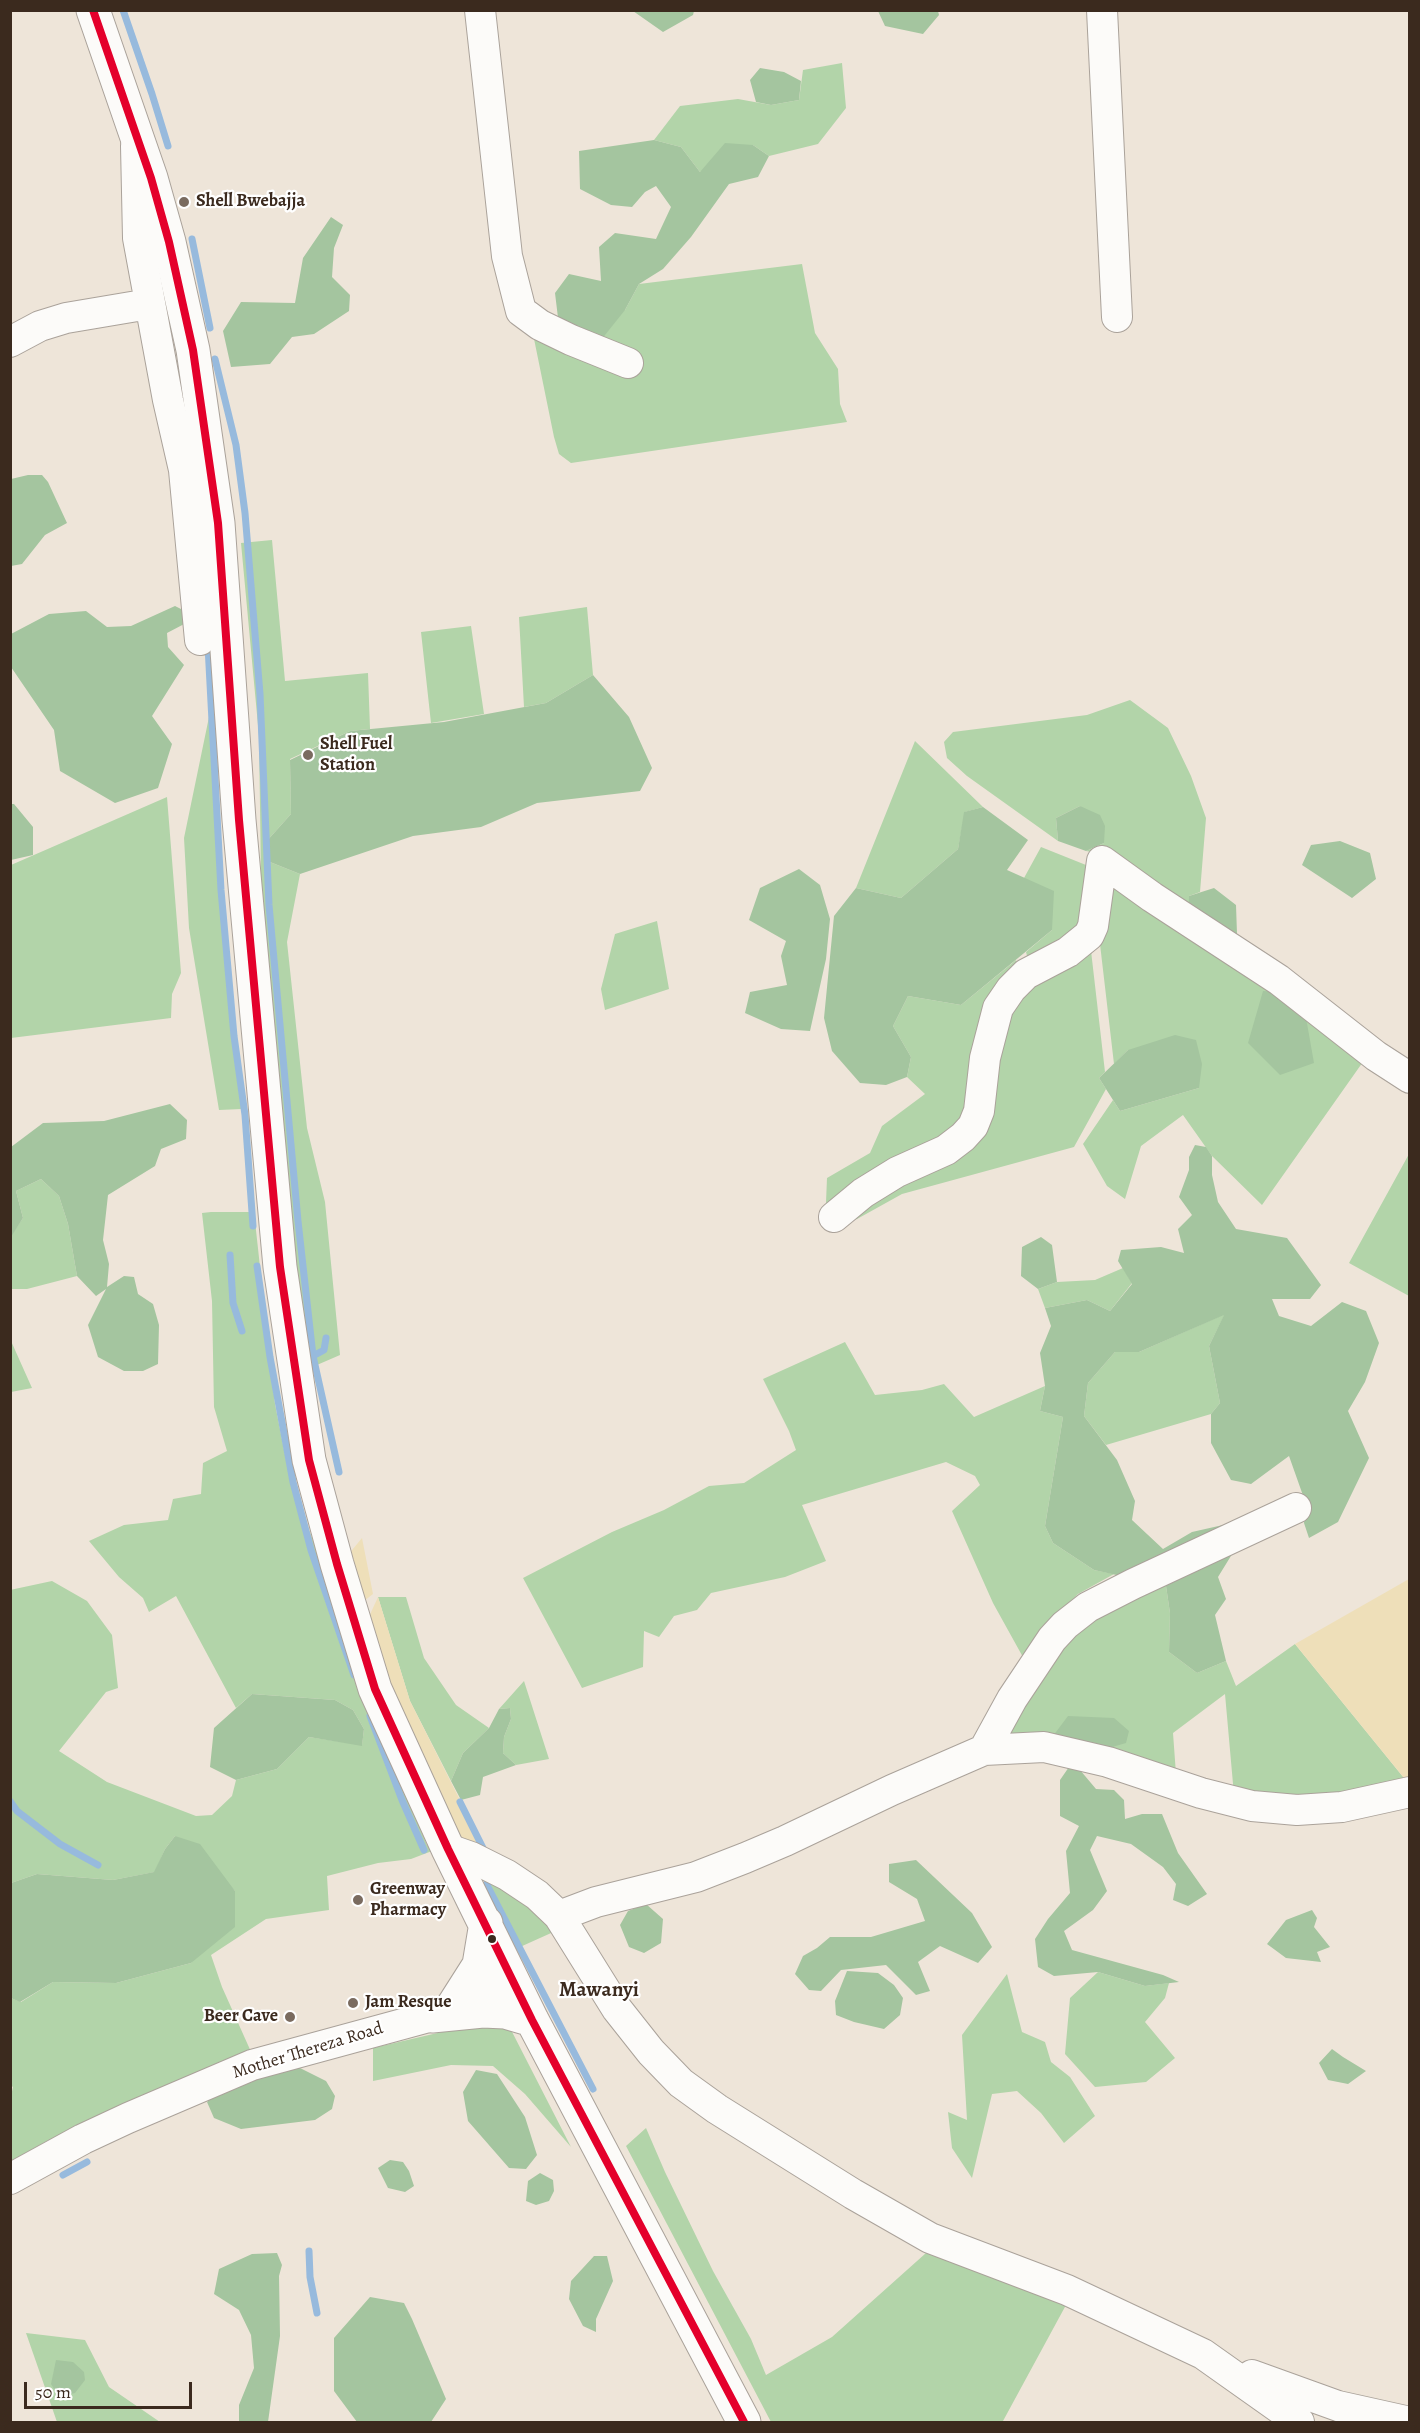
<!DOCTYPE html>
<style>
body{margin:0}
#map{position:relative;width:1420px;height:2433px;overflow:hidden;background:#eee5d9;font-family:Alegreya,serif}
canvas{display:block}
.frame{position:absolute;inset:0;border:12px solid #3b2a1e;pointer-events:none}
.scale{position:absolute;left:24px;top:2382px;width:168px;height:27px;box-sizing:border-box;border:3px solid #3b2a1e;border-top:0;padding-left:8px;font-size:18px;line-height:21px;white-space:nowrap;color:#3b2a1e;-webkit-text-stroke:4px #fff;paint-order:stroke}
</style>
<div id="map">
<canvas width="1420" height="2433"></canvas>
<div class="frame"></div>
<div class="scale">50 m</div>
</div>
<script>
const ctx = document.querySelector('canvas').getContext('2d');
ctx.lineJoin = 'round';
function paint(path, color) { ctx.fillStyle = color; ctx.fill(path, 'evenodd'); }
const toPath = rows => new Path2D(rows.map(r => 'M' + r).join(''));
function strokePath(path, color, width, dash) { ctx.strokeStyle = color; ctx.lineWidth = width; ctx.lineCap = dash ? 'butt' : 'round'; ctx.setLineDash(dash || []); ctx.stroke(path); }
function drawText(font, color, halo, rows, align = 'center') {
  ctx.font = font + ' Alegreya,serif'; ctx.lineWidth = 4.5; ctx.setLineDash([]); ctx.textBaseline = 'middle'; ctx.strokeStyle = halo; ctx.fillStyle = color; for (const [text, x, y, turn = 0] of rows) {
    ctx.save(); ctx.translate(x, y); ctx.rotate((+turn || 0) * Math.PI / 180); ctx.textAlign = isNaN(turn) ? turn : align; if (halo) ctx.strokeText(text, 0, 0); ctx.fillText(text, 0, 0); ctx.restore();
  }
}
const green = toPath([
 [842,63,846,108,818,144,769,156,753,145,700,172,681,147,654,140,680,106,738,99,771,105,799,100,803,70],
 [802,264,815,333,838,369,840,404,847,422,571,463,559,454,554,437,532,329,625,310,639,284],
 [272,540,285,681,368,673,370,729,350,731,290,759,291,814,265,843,270,862,300,874,287,942,307,1128,325,1202,340,1355,310,1368,295,1258,261,877,259,736,241,543],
 [587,607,593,675,546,703,524,707,519,617],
 [471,626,484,714,431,723,421,632],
 [1130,700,1168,728,1191,776,1206,818,1200,892,1189,896,1189,911,1112,856,1086,851,1104,843,1080,806,1056,818,1058,841,967,776,947,758,944,742,953,732,1087,715],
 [209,717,242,1109,219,1110,189,928,184,838],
 [915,741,983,807,965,812,958,849,901,898,856,888],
 [167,797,181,973,172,994,171,1018,11,1038,11,865],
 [1041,847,1086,865,1092,879,1085,930,1029,963,1026,952,1052,930,1024,878],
 [1106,869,1305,1012,1365,1059,1262,1205,1212,1156,1183,1115,1141,1146,1125,1199,1107,1186,1083,1144,1113,1100,1120,1111,1199,1088,1128,1050,1114,1064,1098,927],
 [657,921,669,989,605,1010,601,989,615,934],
 [1090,942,1105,1072,1099,1078,1106,1089,1074,1147,902,1194,857,1219,825,1227,827,1178,870,1153,882,1126,925,1094,907,1077,911,1057,893,1026,908,996,961,1005,1016,960,1020,974,1005,1009],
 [1409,1154,1409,1296,1349,1263],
 [41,1179,59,1196,68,1224,77,1276,27,1289,11,1289,10,1237,23,1218,16,1191],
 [211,1212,254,1212,275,1404,290,1480,325,1572,372,1709,427,1845,432,1851,411,1859,378,1863,327,1876,329,1910,266,1919,211,1955,222,1987,252,2054,47,2141,11,2161,10,2100,13,2087,10,2085,11,1998,21,2002,53,1982,116,1983,191,1963,235,1891,175,1836,165,1849,155,1872,113,1880,37,1874,11,1883,10,1590,52,1581,87,1601,112,1635,118,1688,106,1692,59,1751,107,1782,196,1816,212,1815,232,1796,236,1780,277,1769,309,1737,362,1745,364,1729,353,1710,335,1700,252,1694,236,1708,176,1596,149,1612,143,1598,119,1577,89,1541,124,1525,168,1520,173,1499,201,1494,203,1463,227,1451,214,1407,212,1301,202,1213],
 [1123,1268,1132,1283,1110,1311,1087,1300,1045,1308,1038,1289,1057,1282,1095,1280],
 [1225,1314,1209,1346,1220,1403,1211,1414,1106,1445,1084,1416,1088,1383,1115,1352,1139,1352],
 [11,1341,32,1388,11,1392],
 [845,1342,875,1395,922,1390,944,1384,974,1417,1045,1386,1040,1411,1063,1417,1045,1526,1053,1543,1094,1570,1114,1574,1078,1594,1042,1632,1029,1668,993,1603,952,1511,980,1485,975,1476,946,1462,802,1505,826,1561,785,1577,711,1593,697,1610,674,1616,659,1637,644,1631,643,1667,582,1688,523,1578,612,1532,664,1510,709,1486,744,1483,796,1450,789,1431,763,1379],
 [1155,1583,1166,1586,1170,1613,1169,1652,1197,1673,1226,1661,1236,1686,1295,1644,1404,1778,1336,1795,1234,1795,1225,1694,1173,1733,1176,1774,1003,1746,1051,1656,1099,1617],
 [378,1597,406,1597,424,1658,456,1705,489,1728,463,1753,451,1781,410,1701],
 [524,1681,549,1759,516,1765,503,1753,504,1737,511,1719,510,1708,499,1709],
 [492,1880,560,1929,520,1947,488,1885],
 [1098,1972,1145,1986,1169,1983,1165,1998,1145,2022,1175,2058,1146,2082,1095,2087,1065,2054,1070,1998],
 [1007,1974,1022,2032,1045,2042,1051,2062,1070,2077,1095,2116,1064,2143,1041,2113,1017,2091,992,2094,972,2178,952,2148,948,2112,967,2120,962,2035],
 [489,2021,508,2024,571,2147,525,2094,493,2066,451,2065,373,2081,373,2048],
 [646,2128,665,2172,713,2271,751,2339,766,2375,832,2337,926,2253,1066,2305,1003,2421,1005,2422,771,2422,626,2146],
 [26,2333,85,2340,109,2387,160,2422,57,2422]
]);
const forest = toPath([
 [633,11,694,11,693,15,663,32],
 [878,11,938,11,939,15,923,34,885,26],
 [760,68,784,72,801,81,799,100,771,105,756,102,750,80],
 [654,140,681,147,700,172,725,143,753,145,769,156,758,177,729,184,691,237,663,269,639,284,625,310,601,340,559,326,555,293,569,274,601,281,599,247,615,233,656,239,671,207,656,186,645,192,632,207,611,205,580,189,579,151],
 [331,217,343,225,334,248,332,277,350,295,349,311,314,334,292,337,270,364,231,367,223,331,241,302,295,303,303,258],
 [28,475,42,475,48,482,67,523,45,535,22,564,11,566,11,479],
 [175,606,189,613,188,622,167,633,168,647,184,665,152,716,172,744,158,788,115,803,60,771,54,730,11,667,11,634,49,614,86,611,107,627,131,626],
 [593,675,629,717,652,768,640,791,537,803,481,827,413,836,300,874,270,862,265,843,291,814,290,760,350,731,444,722,546,703],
 [10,804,14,804,33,827,33,855,11,860],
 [1080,806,1100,815,1105,826,1104,843,1086,851,1058,841,1056,818],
 [983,807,1028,840,1007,870,1054,891,1052,930,961,1005,908,996,893,1026,911,1057,907,1077,886,1085,860,1083,832,1051,824,1018,834,916,856,888,901,898,958,849,964,812],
 [1340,841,1370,853,1376,879,1352,898,1302,865,1311,845],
 [799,869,820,885,830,919,826,959,810,1031,781,1029,745,1013,750,992,787,985,781,956,786,941,749,920,760,888],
 [1214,888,1236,905,1237,934,1212,947,1188,930,1189,896],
 [1263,991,1283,992,1305,1012,1314,1063,1280,1075,1248,1043],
 [1175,1035,1196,1040,1202,1064,1199,1088,1120,1111,1099,1078,1128,1050],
 [170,1104,187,1120,186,1139,161,1149,155,1166,108,1195,103,1240,109,1264,107,1287,124,1276,134,1277,138,1294,153,1304,159,1325,158,1364,143,1371,124,1371,98,1357,88,1325,106,1289,96,1296,77,1276,68,1224,59,1196,41,1179,16,1191,23,1218,11,1237,11,1147,43,1123,104,1121],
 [1195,1145,1206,1147,1212,1156,1212,1175,1218,1202,1236,1229,1287,1238,1321,1285,1310,1299,1272,1299,1279,1316,1311,1326,1342,1302,1366,1311,1379,1343,1365,1382,1348,1411,1369,1458,1338,1522,1309,1538,1304,1523,1306,1504,1289,1456,1251,1484,1231,1480,1211,1443,1211,1414,1220,1403,1209,1346,1224,1315,1139,1352,1115,1352,1088,1383,1084,1416,1117,1460,1135,1501,1132,1520,1163,1549,1192,1532,1223,1525,1242,1538,1218,1577,1226,1599,1215,1615,1226,1661,1197,1673,1169,1652,1170,1613,1166,1586,1094,1570,1053,1543,1045,1526,1063,1417,1040,1411,1045,1386,1040,1353,1051,1326,1045,1308,1087,1300,1110,1311,1132,1284,1118,1261,1121,1250,1161,1247,1184,1253,1178,1229,1192,1215,1179,1197,1189,1170,1189,1157],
 [1041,1237,1052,1245,1057,1282,1038,1289,1021,1276,1022,1247],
 [252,1694,335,1700,353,1710,364,1729,362,1746,309,1737,277,1769,236,1780,210,1767,214,1728],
 [510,1708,511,1719,504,1737,503,1753,516,1765,483,1777,480,1795,461,1800,451,1781,463,1753,489,1728,499,1709],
 [1068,1716,1114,1718,1129,1731,1126,1743,1095,1752,1080,1770,1096,1789,1114,1790,1124,1800,1125,1819,1142,1814,1162,1814,1178,1853,1207,1894,1188,1906,1173,1900,1176,1884,1163,1867,1131,1844,1097,1836,1090,1850,1107,1891,1093,1910,1064,1931,1072,1950,1163,1975,1179,1982,1145,1986,1098,1972,1054,1976,1038,1967,1035,1939,1048,1919,1070,1893,1066,1851,1079,1826,1060,1816,1060,1780,1069,1767,1053,1736],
 [175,1836,200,1844,235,1891,235,1927,191,1963,116,1983,53,1982,20,2002,11,1998,11,1883,37,1874,113,1880,154,1872,165,1849],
 [916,1860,972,1913,992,1947,978,1963,940,1946,918,1962,930,1991,916,1995,886,1965,841,1970,821,1991,809,1990,795,1974,803,1956,817,1948,830,1937,871,1937,925,1921,917,1899,889,1882,889,1864],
 [646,1904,663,1919,661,1943,644,1953,629,1947,620,1925,628,1911],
 [1312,1910,1317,1918,1314,1927,1330,1947,1317,1952,1321,1962,1286,1958,1267,1944,1286,1920],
 [847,1971,878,1973,894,1985,903,1998,900,2015,884,2029,854,2022,836,2015,835,2001],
 [1332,2049,1343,2057,1366,2071,1348,2084,1328,2080,1319,2063],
 [298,2067,326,2081,335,2096,332,2109,315,2120,241,2129,214,2118,207,2102,219,2091],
 [476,2070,497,2074,525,2117,537,2155,526,2169,509,2168,468,2121,463,2092],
 [390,2160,403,2162,409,2171,414,2186,405,2192,388,2188,378,2168],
 [540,2173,553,2180,554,2191,549,2201,536,2205,526,2201,528,2181],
 [277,2253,282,2265,279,2276,280,2336,268,2422,239,2422,239,2405,254,2368,251,2335,239,2310,214,2294,219,2269,252,2254],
 [594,2256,607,2256,613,2281,596,2319,596,2332,583,2326,569,2299,571,2281],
 [370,2297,404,2303,412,2319,446,2399,431,2422,357,2422,334,2391,334,2338],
 [56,2360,73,2362,84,2372,85,2380,75,2393,59,2397,51,2384]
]);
const sand = toPath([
 [362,1538,373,1594,360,1604,348,1555],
 [1409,1579,1410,1776,1404,1778,1295,1644],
 [378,1597,410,1701,468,1816,488,1851,459,1843,403,1724,367,1621],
 [488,1885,560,2024,592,2084,556,2024,484,1888]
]);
const stream = toPath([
 [123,10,152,94,168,146],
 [192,239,210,328],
 [215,359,236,445,245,513,260,694,269,905,298,1221,313,1356],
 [208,646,221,890,234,1036,245,1115,253,1226],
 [230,1255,233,1303,242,1331],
 [257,1266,270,1357,293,1482,311,1550,354,1675],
 [326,1338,324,1350,313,1356,339,1472],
 [370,1716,402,1800,424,1850],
 [10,1801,17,1811,60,1844,98,1865],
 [460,1802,485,1852],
 [495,1878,490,1879,487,1883,488,1887,593,2089],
 [63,2175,87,2162],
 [309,2251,310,2277,317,2313]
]);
const minor = toPath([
 [480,10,507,256,521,311,540,325,571,340,628,363],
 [1102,10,1117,317],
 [136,146,138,238,168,400,184,470,200,640],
 [10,342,40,326,66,318,149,304],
 [1102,861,1152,897,1279,980,1376,1056,1410,1078],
 [834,1217,863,1193,897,1172,946,1150,963,1137,973,1126,979,1111,985,1058,998,1008,1011,989,1026,974,1068,952,1089,935,1093,926,1102,861],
 [984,1750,1012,1699,1052,1639,1065,1625,1088,1607,1133,1584,1296,1508],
 [448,1849,471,1857,507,1875,537,1895,559,1916,596,1902,696,1877,745,1858,785,1841,892,1790,984,1750,1044,1747,1108,1762,1201,1793,1252,1806,1297,1810,1342,1807,1410,1792],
 [559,1916,617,2009,651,2052,681,2083,717,2109,853,2194,930,2238,1067,2290,1203,2354,1299,2422],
 [10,2179,83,2139,128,2118,252,2065,432,2016,451,2009,511,1976],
 [1252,2375,1338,2406,1410,2422]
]);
const major = toPath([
 [93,10,151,178,169,242,193,350,218,523,239,820,280,1267,309,1460,337,1564,375,1689,448,1849,532,2020,744,2422],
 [451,2009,479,1965,486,1923],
 [432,2016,483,2011,505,2012,532,2020]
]);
const bus1 = toPath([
 [93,10,151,178,169,242,193,350,218,523,239,820,280,1267,309,1460,337,1564,375,1689,448,1849,532,2020,744,2422]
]);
const markers = [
 [184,202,6,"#7a6b5f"],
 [308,755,6,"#7a6b5f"],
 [358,1900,6,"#7a6b5f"],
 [492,1939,5,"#3b2a1e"],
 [353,2003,6,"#7a6b5f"],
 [290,2017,6,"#7a6b5f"]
];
const poiNames = [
 ["Shell Bwebajja",196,202],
 ["Shell Fuel",320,745],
 ["Station",320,766],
 ["Greenway",370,1890],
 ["Pharmacy",370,1911],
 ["Jam Resque",365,2003],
 ["Beer Cave",278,2017,"right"]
];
const streetNames = [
 ["Mother Thereza Road",308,2051,-17]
];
const quarterNames = [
 ["Mawanyi",599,1991]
];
paint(green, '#b2d4a9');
paint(forest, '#a4c59f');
paint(sand, '#eedfb9');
strokePath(stream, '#97badd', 7);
strokePath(minor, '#aaa29a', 32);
strokePath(major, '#aaa29a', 35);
strokePath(minor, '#fcfbf9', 30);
strokePath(major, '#fcfbf9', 33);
strokePath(bus1, '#e4002b', 8);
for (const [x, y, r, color] of markers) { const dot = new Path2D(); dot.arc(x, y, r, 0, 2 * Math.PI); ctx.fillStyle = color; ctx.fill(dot); strokePath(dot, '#fff', 2); }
drawText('bold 18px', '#3b2a1e', '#fff', poiNames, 'left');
drawText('18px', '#3b2a1e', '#fff', streetNames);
drawText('bold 21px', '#3b2a1e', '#fff', quarterNames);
</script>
